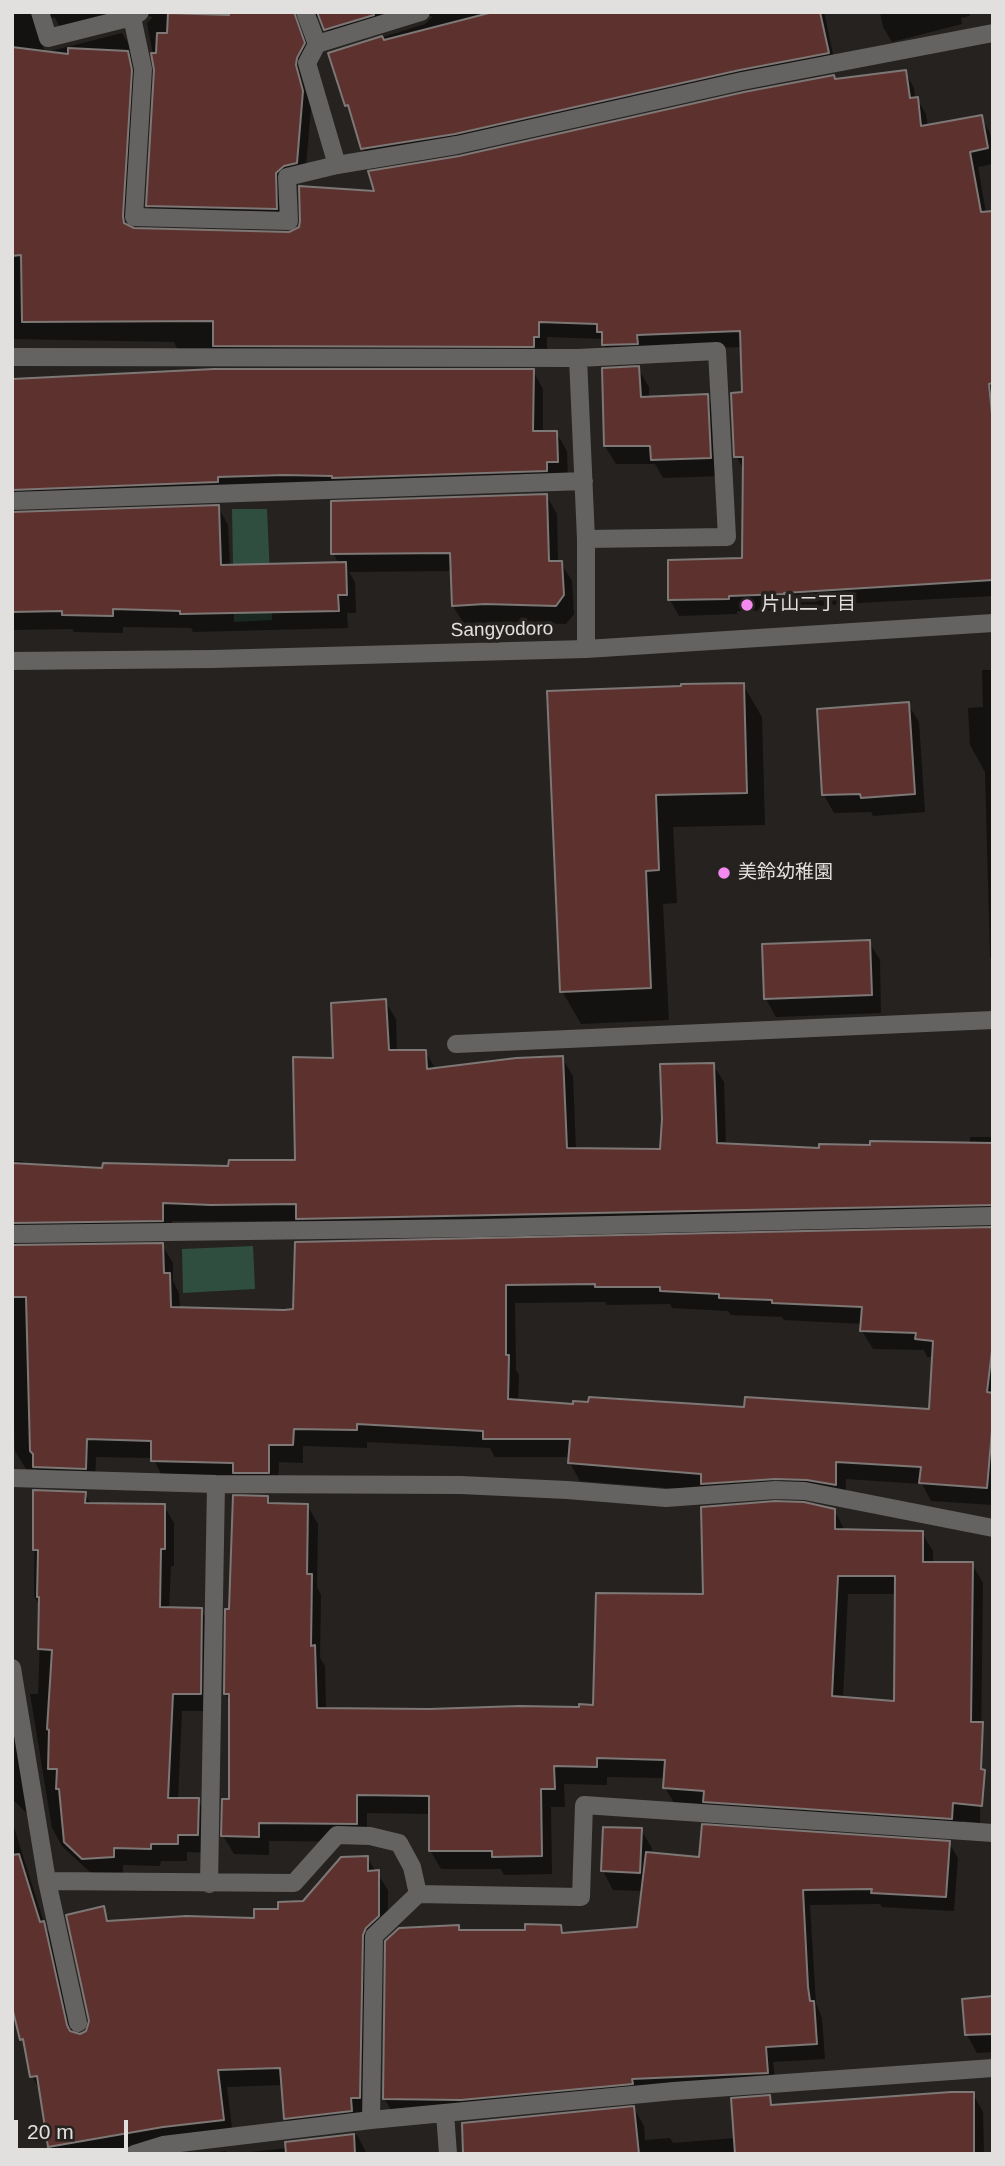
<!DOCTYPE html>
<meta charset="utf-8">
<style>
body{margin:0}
#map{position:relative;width:1005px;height:2166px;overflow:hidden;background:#25221f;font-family:Helvetica,sans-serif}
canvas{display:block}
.frame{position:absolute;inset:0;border:14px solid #e2e0de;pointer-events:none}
.scale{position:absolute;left:14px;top:2120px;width:114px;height:32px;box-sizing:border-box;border:4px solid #e2e0de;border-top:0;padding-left:9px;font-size:21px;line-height:24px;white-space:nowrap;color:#e2e0de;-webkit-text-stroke:5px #25221f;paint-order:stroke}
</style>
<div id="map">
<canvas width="1005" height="2166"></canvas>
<div class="frame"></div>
<div class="scale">20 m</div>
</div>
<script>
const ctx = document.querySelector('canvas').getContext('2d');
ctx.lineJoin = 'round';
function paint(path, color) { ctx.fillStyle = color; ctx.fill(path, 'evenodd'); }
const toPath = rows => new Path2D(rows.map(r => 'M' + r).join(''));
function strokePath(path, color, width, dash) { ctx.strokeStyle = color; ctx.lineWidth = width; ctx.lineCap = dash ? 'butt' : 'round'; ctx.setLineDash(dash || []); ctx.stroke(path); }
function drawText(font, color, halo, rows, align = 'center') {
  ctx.font = font + ' Helvetica,"Noto Sans JP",sans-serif'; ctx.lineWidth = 7; ctx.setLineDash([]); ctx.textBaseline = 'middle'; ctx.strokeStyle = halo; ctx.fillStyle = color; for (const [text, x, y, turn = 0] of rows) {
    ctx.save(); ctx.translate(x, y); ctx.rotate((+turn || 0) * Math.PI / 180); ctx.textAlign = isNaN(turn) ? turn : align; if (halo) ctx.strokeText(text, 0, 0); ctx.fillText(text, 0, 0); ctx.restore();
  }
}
const green = toPath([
 [232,509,267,509,272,620,234,622],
 [253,1246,255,1289,183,1293,182,1249]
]);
const shadow = toPath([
 [12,12,824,12,836,68,372,164,363,149,330,54,425,24,433,16,427,16,334,45,321,18,311,16,302,28,312,60,311,108,305,178,293,181,285,224,157,221,148,206,156,70,147,23,153,17,148,16,137,22,66,39,55,18,47,16,39,21,37,32,44,50,51,51,122,33,131,48,140,87,131,229,290,234,376,193,460,158,835,80,905,72,914,88,915,99,917,99,926,114,928,127,981,117,990,133,993,149,993,164,978,167,986,213,993,212,993,596,859,603,792,608,792,610,737,611,737,614,679,616,670,600,670,561,744,560,745,472,736,456,744,394,742,347,645,350,613,360,604,345,604,339,547,337,547,352,183,361,174,342,12,339],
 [880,12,969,12,970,16,961,18,962,24,892,42,883,27],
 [638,368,649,387,649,398,707,396,718,414,721,476,663,478,655,464,616,464,605,446],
 [174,370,533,371,543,389,543,433,556,432,567,451,568,480,22,507,16,510,12,514,12,381,174,376],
 [546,495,557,514,558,563,561,563,572,581,574,614,566,624,496,622,464,624,453,606,452,571,349,572,355,582,356,613,347,613,348,628,193,632,191,628,123,627,123,633,74,632,72,629,12,630,12,514,218,507,228,525,230,567,339,564,333,553],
 [982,670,993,670,993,961,990,957,985,772,970,745,968,708,983,707],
 [743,685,762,717,765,825,673,827,677,903,663,904,669,1020,581,1024,562,991,549,693],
 [908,704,919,722,925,812,873,816,871,812,834,813,824,795],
 [869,942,880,960,881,1013,776,1017,766,999],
 [385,1001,396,1019,397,1052,425,1051,436,1070,562,1058,573,1076,576,1150,662,1150,713,1065,724,1082,726,1146,820,1150,970,1144,970,1137,993,1137,993,1222,172,1221,172,1238,22,1240,12,1246,12,1161,22,1161,25,1165,104,1170,230,1168,297,1162,335,1059],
 [993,1229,993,1505,931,1501,922,1484,846,1479,845,1502,580,1481,570,1463,570,1457,495,1457,490,1448,367,1442,367,1448,303,1446,303,1463,279,1462,278,1490,163,1478,153,1458,96,1457,95,1486,45,1485,36,1469,26,1469,15,1451,14,1429,12,1429,12,1247,162,1245,173,1263,173,1281,179,1293,180,1309,295,1310,297,1243],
 [605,1302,607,1305,670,1304,672,1308,728,1311,731,1315,782,1317,784,1320,863,1324,862,1331,873,1349,924,1350,927,1357,933,1357,931,1411,574,1406,518,1402,519,1375,516,1370,515,1303],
 [35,1492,85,1493,91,1505,164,1506,174,1523,174,1566,171,1566,169,1609,201,1610,212,1628,210,1711,182,1711,178,1800,198,1800,208,1818,208,1853,187,1852,187,1861,161,1861,160,1866,123,1865,123,1874,94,1876,62,1846,52,1828,30,1694,38,1694,41,1608,34,1596],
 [267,1497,271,1505,307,1505,318,1524,317,1587,321,1595,320,1658,325,1666,326,1710,580,1709,595,1706,704,1596,834,1510,845,1531,922,1533,933,1551,933,1564,972,1564,983,1583,980,1823,963,1821,962,1837,676,1806,665,1788,666,1778,607,1777,607,1785,564,1784,565,1807,551,1807,552,1874,504,1875,501,1869,441,1869,430,1850,430,1814,367,1813,367,1842,269,1841,269,1855,234,1854,223,1836,230,1800,230,1702,225,1693,231,1611],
 [848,1594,897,1594,896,1703,843,1698],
 [12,1708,31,1817,12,1799],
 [12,1821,45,1926,53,1941,74,2034,82,2036,90,2028,103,1908,111,1923,256,1920,304,1903,367,1858,388,1890,388,1934,375,1946,369,2116,296,2136,285,2119,283,2085,227,2087,234,2144,164,2154,52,2154,42,2094,32,2076,26,2045,22,2039,12,2005],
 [641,1830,652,1848,652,1854,701,1859,949,1843,958,1858,954,1911,882,1907,880,1904,810,1905,816,2003,822,2018,825,2059,773,2062,776,2088,393,2113,384,2098,458,1927,461,1932,527,1932,560,1927,565,1934,639,1929,643,1891,613,1890,603,1871],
 [993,1998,993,2052,977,2053,967,2035],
 [973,2094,983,2112,984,2154,465,2154,634,2108,644,2126,645,2140,670,2138,673,2143,736,2138,769,2097,774,2106],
 [357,2135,367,2154,231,2154,288,2148,287,2143],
 [226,2151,228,2154,200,2154]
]);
const building = toPath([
 [229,12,294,12,305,43,297,58,296,65,303,91,297,163,284,166,276,173,277,209,146,206,154,70,151,53,156,53,157,33,167,33,168,13,229,15,229,12],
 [317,12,373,12,374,15,324,30,317,12],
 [493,12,820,12,829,53,740,70,455,134,361,149,348,105,345,106,328,53,382,36,384,40,493,12],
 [12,47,68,54,68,48,128,51,132,70,123,216,124,223,134,228,289,232,299,227,300,221,299,186,374,191,368,171,459,156,744,92,834,75,835,79,906,70,910,98,918,97,921,126,982,115,988,148,970,152,981,212,993,211,993,383,989,384,993,424,993,580,784,593,785,594,729,596,729,599,668,600,668,560,742,558,743,457,734,457,731,393,742,392,740,331,637,335,638,344,602,345,602,332,597,332,597,324,539,322,539,337,534,337,534,347,213,346,213,321,22,322,21,255,12,256,12,47],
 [639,366,641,397,708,394,711,458,651,460,650,446,604,446,602,368,639,366],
 [214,369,534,369,533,431,557,431,558,462,547,462,547,471,332,478,332,476,284,475,218,477,218,482,12,490,12,379,214,369],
 [547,494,549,561,562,561,564,595,556,606,485,604,452,606,450,553,331,554,331,501,547,494],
 [219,505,221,565,346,562,347,595,338,595,339,611,180,614,180,611,113,609,113,616,62,615,62,611,12,612,12,512,219,505],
 [744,683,747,793,656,795,659,870,646,871,651,988,560,992,547,691,681,686,681,684,744,683],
 [909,702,915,794,861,798,860,794,822,795,817,709,909,702],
 [870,940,872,995,764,999,762,944,870,940],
 [386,999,389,1050,426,1050,427,1069,516,1058,563,1056,567,1148,660,1149,662,1119,660,1064,714,1063,717,1143,819,1148,819,1144,870,1145,870,1141,993,1143,993,1205,296,1219,296,1204,211,1205,163,1203,163,1221,12,1223,12,1163,102,1168,103,1163,228,1166,229,1160,295,1160,293,1057,333,1058,331,1003,386,999],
 [993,1227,993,1342,987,1392,993,1393,993,1419,987,1488,919,1483,921,1467,836,1462,836,1485,807,1480,775,1479,701,1484,701,1474,568,1463,570,1439,483,1439,483,1431,357,1424,357,1430,294,1429,293,1445,269,1445,269,1473,233,1473,233,1463,151,1461,151,1441,87,1439,86,1469,33,1467,33,1454,30,1451,26,1297,12,1297,12,1245,163,1243,164,1273,170,1273,171,1307,284,1310,293,1309,295,1242,993,1227],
 [595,1284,595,1287,660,1287,660,1291,719,1294,719,1298,772,1300,772,1303,862,1307,860,1331,916,1333,915,1339,933,1341,929,1409,745,1397,744,1407,589,1397,588,1402,573,1401,573,1404,508,1399,509,1355,506,1355,506,1285,595,1284],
 [33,1490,86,1492,85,1503,165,1504,165,1549,161,1549,160,1607,202,1608,201,1694,173,1694,168,1798,199,1798,198,1835,178,1835,178,1844,151,1844,151,1849,114,1848,114,1857,82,1859,64,1842,59,1789,56,1789,57,1769,48,1769,49,1730,47,1729,52,1650,38,1649,39,1597,37,1597,38,1550,33,1550,33,1490],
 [233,1495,268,1496,268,1503,308,1504,307,1574,312,1574,311,1646,315,1645,317,1708,429,1709,519,1706,579,1707,579,1704,593,1705,596,1593,703,1594,701,1507,775,1501,804,1502,835,1509,835,1529,923,1531,923,1562,973,1562,971,1722,983,1722,981,1769,985,1770,982,1806,953,1803,952,1819,703,1802,704,1791,663,1788,665,1760,597,1758,597,1767,554,1766,555,1789,541,1789,542,1856,492,1857,492,1851,429,1851,429,1796,357,1795,357,1824,259,1823,259,1837,221,1836,222,1799,229,1799,229,1694,224,1694,225,1609,229,1609,233,1495],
 [838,1576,895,1576,894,1701,832,1696,838,1576],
 [702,1824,950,1841,946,1897,871,1893,872,1889,803,1890,808,1987,810,2001,814,2001,817,2044,766,2047,768,2073,632,2079,633,2084,461,2100,383,2099,385,1941,399,1928,459,1925,459,1930,525,1930,525,1924,561,1925,562,1933,637,1927,646,1852,699,1857,702,1824],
 [603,1827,642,1828,640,1873,601,1871,603,1827],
 [19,1854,40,1922,44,1921,67,2025,70,2031,80,2034,86,2031,89,2021,66,1915,104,1906,107,1921,186,1916,254,1918,254,1909,278,1909,278,1902,303,1901,341,1857,368,1856,368,1871,379,1870,379,1916,366,1928,363,1935,360,2098,351,2098,352,2111,284,2119,280,2068,218,2070,224,2120,163,2127,48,2147,37,2076,30,2077,23,2039,20,2040,12,2007,12,1855,19,1854],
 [993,1996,993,2034,965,2035,962,1999,993,1996],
 [951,2092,974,2092,974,2154,735,2154,731,2098,770,2095,771,2105,951,2092],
 [634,2106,639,2154,463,2154,462,2123,634,2106],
 [354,2134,355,2154,286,2154,285,2142,354,2134]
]);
const minor = toPath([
 [40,12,48,38,132,17,140,12],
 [305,12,317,44,307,63,337,165,457,145,742,81,993,33],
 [132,17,143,69,134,217,289,221,287,177,337,165],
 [317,44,421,12],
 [12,357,578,358,717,351,727,537,586,539],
 [578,358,586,539,586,649],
 [12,501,584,481],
 [12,661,212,659,586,649,993,623],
 [456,1044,993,1020],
 [12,1234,481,1228,993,1216],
 [12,1478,216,1484,461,1485,567,1490,666,1498,775,1490,805,1491,993,1528],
 [12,1668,47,1881,78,2023],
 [47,1881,294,1883,337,1835,370,1836,399,1843,412,1867,418,1894,581,1897,584,1805,993,1833],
 [209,1884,216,1484],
 [445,2113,448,2154],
 [371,2120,374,1936,418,1894],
 [134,2154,163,2145,371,2120,674,2091,993,2068]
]);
const markers = [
 [747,605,7,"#f489f0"],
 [724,873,7,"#f489f0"]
];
const poiNames = [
 ["片山二丁目",761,605],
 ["美鈴幼稚園",738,873]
];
const streetNames = [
 ["Sangyodoro",502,630,-1]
];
paint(green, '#304e3f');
paint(shadow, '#0007');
paint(building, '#5d322e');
strokePath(building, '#7d7776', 2);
strokePath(minor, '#656361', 18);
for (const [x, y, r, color] of markers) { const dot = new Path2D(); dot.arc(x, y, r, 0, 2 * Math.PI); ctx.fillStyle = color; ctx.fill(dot); strokePath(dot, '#25221f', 2.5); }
drawText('19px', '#e2e0de', '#25221f', poiNames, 'left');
drawText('19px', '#e2e0de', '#25221f', streetNames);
</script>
